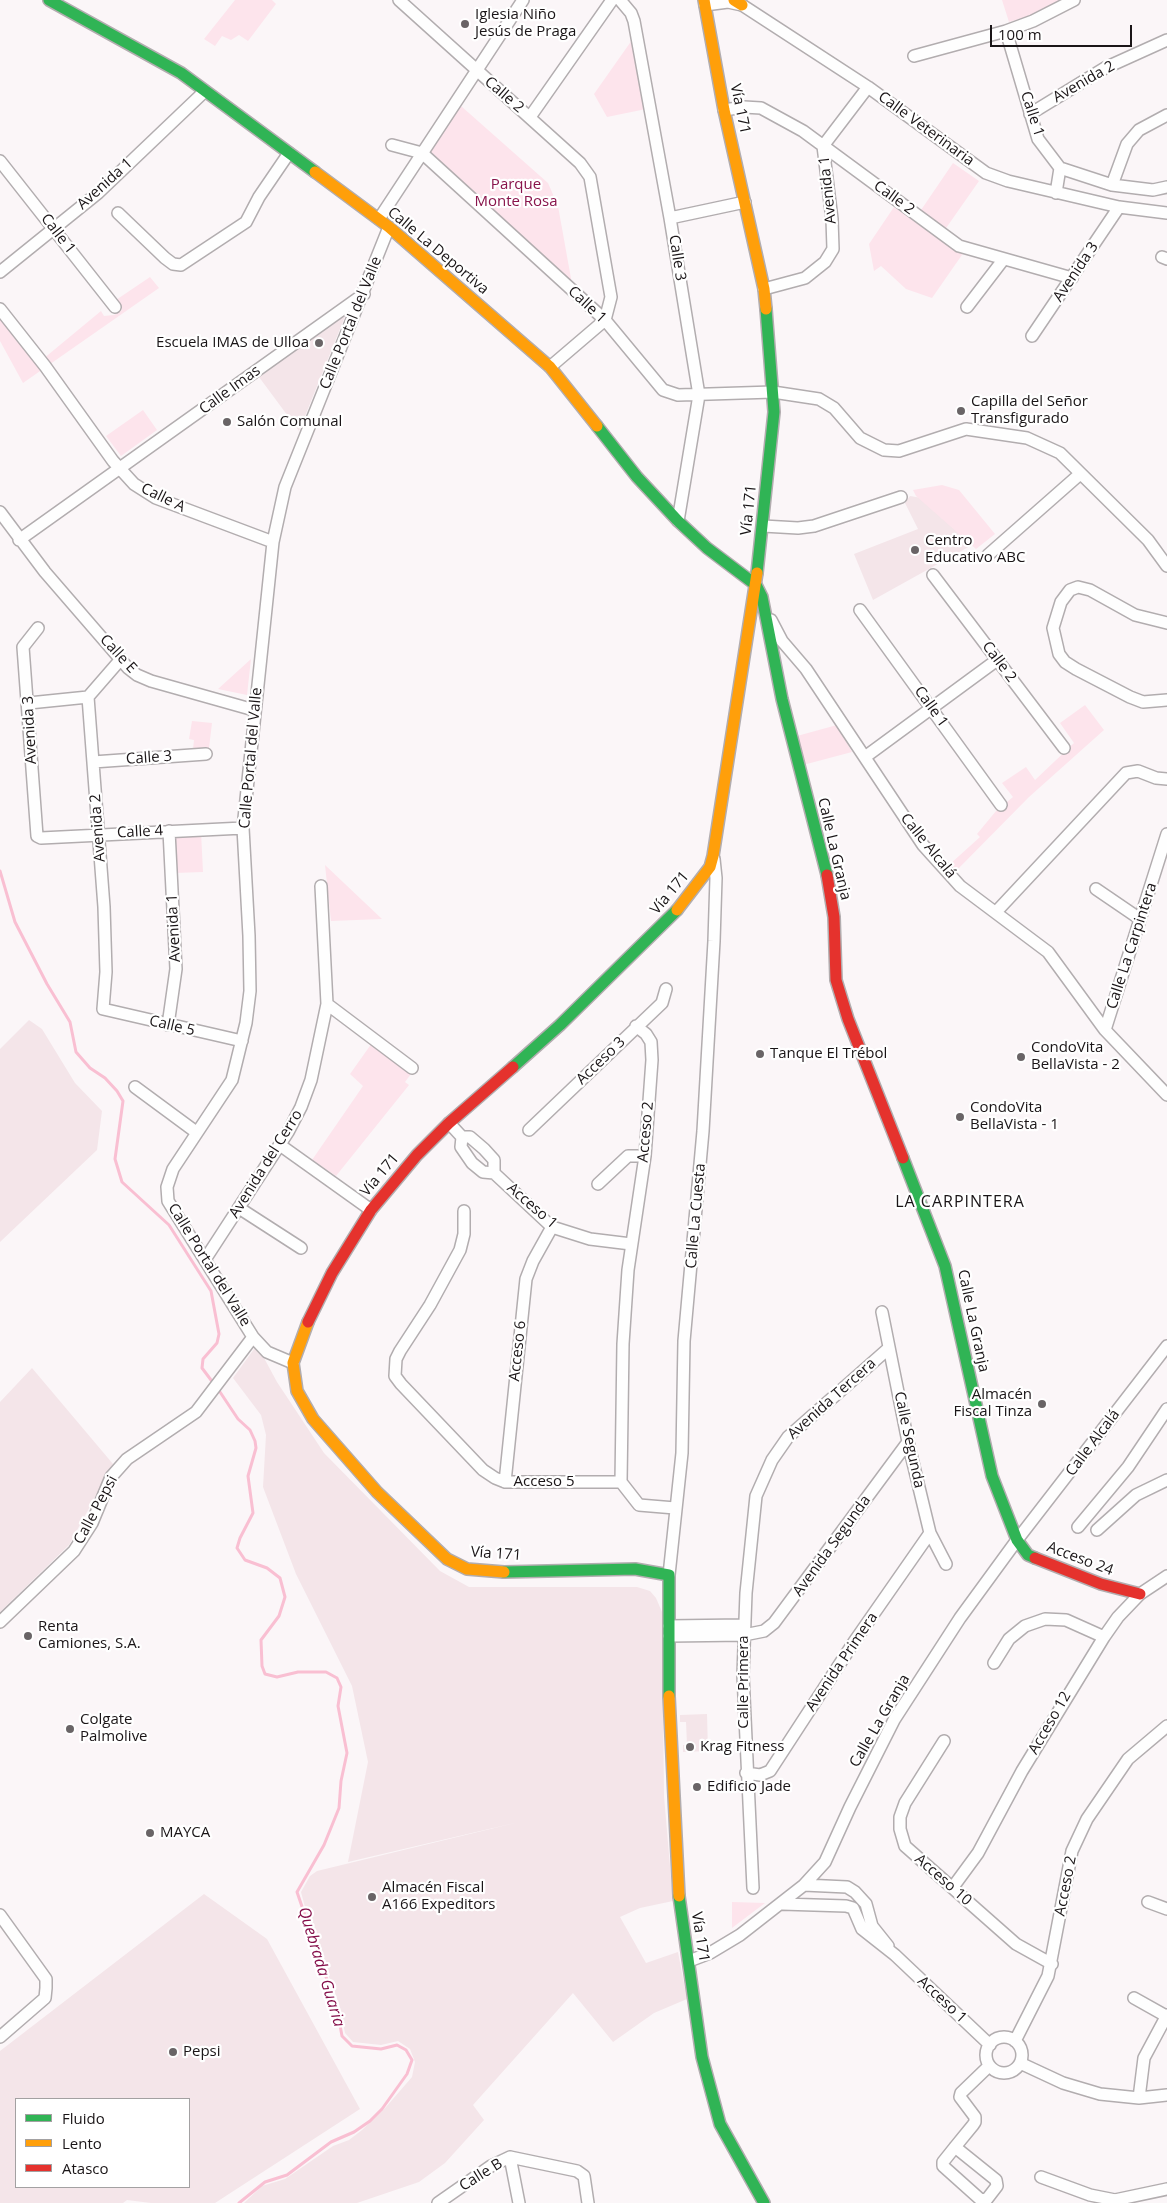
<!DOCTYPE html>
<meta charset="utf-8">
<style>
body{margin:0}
#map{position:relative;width:1167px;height:2203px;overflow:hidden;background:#fbf6f8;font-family:"Open Sans",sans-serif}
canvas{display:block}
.legend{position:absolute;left:15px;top:2098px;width:175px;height:90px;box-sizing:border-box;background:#fff;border:1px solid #a3a1a2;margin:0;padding:6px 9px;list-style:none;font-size:15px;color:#1a1517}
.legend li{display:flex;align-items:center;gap:10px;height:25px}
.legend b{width:25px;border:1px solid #a3a1a2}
.scale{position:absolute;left:990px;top:25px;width:142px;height:22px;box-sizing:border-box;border:2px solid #1a1517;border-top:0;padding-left:6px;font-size:15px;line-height:18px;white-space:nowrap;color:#1a1517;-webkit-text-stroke:4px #fff;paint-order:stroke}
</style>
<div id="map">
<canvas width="1167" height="2203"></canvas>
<ul class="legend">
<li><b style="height:6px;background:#30b455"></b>Fluido</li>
<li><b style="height:6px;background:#ff9f0a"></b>Lento</li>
<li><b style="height:6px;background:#e5322d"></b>Atasco</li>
</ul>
<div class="scale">100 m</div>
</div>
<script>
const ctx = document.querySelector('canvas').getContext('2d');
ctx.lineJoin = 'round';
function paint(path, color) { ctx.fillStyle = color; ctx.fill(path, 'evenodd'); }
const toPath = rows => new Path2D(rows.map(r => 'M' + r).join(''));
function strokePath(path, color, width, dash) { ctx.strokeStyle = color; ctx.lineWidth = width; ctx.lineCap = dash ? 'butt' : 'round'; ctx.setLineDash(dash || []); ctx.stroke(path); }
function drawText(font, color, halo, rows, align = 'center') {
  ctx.font = font + ' "Open Sans",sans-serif'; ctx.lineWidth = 4.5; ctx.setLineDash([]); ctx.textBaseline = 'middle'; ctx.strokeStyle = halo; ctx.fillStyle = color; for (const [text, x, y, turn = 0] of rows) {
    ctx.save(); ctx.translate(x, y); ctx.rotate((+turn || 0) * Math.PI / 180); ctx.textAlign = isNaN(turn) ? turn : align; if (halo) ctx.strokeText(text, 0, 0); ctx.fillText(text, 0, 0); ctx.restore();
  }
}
const built = toPath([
 [348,309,299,431,259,377],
 [910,496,922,498,972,545,873,600,854,554,918,529,905,503],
 [29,1020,42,1029,75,1083,102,1111,97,1150,0,1242,0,1049],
 [257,1345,277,1382,324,1453,440,1571,469,1587,637,1587,650,1591,656,1598,662,1612,664,1796,673,1901,640,1908,620,1917,646,1963,678,1952,687,1999,654,2013,613,2042,573,1993,473,2105,484,2120,445,2163,419,2182,357,2203,244,2203,262,2186,285,2179,333,2146,349,2140,362,2130,386,2107,412,2077,415,2062,410,2049,398,2041,381,2045,353,2042,345,2033,339,2004,309,1922,301,1892,310,1876,317,1871,519,1822,348,1862,368,1762,352,1686,296,1574,263,1487,266,1435,261,1415,233,1378],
 [32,1368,113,1464,69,1545,0,1612,0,1402],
 [707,1714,708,1751,683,1752,683,1745,687,1745,686,1722,680,1722,680,1715],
 [204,1894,267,1939,360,2109,215,2203,151,2203,127,2200,123,2203,0,2203,0,2051],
 [16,2099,189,2099,189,2187,16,2187]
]);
const green = toPath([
 [235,0,272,0,276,4,248,41,239,35,231,40,222,36,215,46,204,39],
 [1002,0,1060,0,1032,15,1009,22],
 [632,40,646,109,607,117,594,94],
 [461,106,548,183,558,206,572,284,430,153],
 [953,163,979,181,944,231,919,213],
 [894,207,946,244,964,252,932,298,906,289,881,266,874,271,869,244],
 [150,277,159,288,23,383,0,341,0,319,37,364,101,311,104,316,114,315,122,310,116,300],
 [143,410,157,430,121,456,106,436],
 [942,485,959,490,995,534,976,549,916,496,913,490],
 [251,659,247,695,218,689],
 [1085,705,1104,730,1029,797,956,871,949,865,980,837,977,834,996,811,1013,797,1002,783,1026,767,1035,780,1074,743,1060,723],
 [192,721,212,723,209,748,193,749,194,740,189,739],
 [837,725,852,752,803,765,797,736],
 [201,832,203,872,175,873,173,834],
 [325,865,382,919,331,921],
 [372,1043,411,1074,405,1082,409,1085,336,1176,312,1160,363,1086,350,1074],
 [732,1902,765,1903,732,1928]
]);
const stream = toPath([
 [0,871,15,922,47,984,70,1022,76,1052,90,1068,105,1078,117,1091,123,1101,115,1159,122,1182,169,1225,211,1291,219,1334,217,1343,203,1359,202,1368,214,1384],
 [218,1389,238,1419,250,1430,255,1441,256,1448,248,1476,253,1513,240,1538,237,1548,245,1560,267,1568,280,1578,285,1597,279,1616,261,1640,262,1666,265,1674,277,1677,298,1672,326,1672,337,1678,341,1687,338,1706,347,1753,341,1781,339,1808,324,1845,297,1892,337,2009,342,2036,352,2046,381,2049,397,2045,406,2050,412,2060,407,2074,382,2109,370,2121,354,2132,331,2142,287,2175,265,2182,239,2203]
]);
const street = toPath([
 [399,0,580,163,590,177,611,297,605,320,550,367],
 [620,0,631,13,634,21,670,218,699,395,678,521],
 [705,5,728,2,742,5,868,87,986,173,1008,181,1119,207,1167,213],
 [1006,31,1038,139,1060,168,1056,193],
 [914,56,1006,31,1033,21,1074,0],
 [724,110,744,107,761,108,803,131,959,246,1072,278],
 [1030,114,1105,68,1167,40],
 [530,117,612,0],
 [392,145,422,153,605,320,663,390,678,395,773,392,819,399,834,408,860,438,884,450,899,451,966,429,1027,438,1060,453,1148,540,1167,566],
 [0,161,115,307],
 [1060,168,1112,185,1153,190,1167,187],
 [1112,185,1127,144,1139,130,1167,115],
 [118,213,165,258,173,264,181,265,246,222,259,197,289,153],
 [670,218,745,202],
 [379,219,523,0],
 [1162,257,1167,259],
 [0,272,98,193,205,91],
 [764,289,805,278,825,262,833,249,832,219,823,146,868,87],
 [967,307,1003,260],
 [0,309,45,366,113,461,134,484,156,498,273,542],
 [1032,336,1119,207],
 [0,512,45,572,128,668,137,675,151,681,254,710],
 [763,526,798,528,814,526,901,497],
 [19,540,364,294],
 [988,555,1080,474],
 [933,575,1064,748],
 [860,610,1001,805],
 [771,620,782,641,806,669,923,845,960,886,1048,952,1105,1030,1167,1095],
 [1167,623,1135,615,1090,590,1078,587,1070,590,1061,602,1053,628,1059,654,1065,662,1076,669,1130,697,1143,702,1167,700],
 [38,628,23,647,37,836,41,838,243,828],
 [121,659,88,697,104,907,106,972,103,1009,242,1041],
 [29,703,88,697],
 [865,757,997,660],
 [93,762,206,754],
 [1096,889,1140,919],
 [996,912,1126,773,1138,771,1156,778,1167,779],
 [327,1004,412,1068],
 [168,1025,176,969,169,831],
 [1105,1030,1167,834],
 [135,1087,196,1132],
 [449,1123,462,1137,461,1147,472,1163,483,1172,494,1173,552,1227,590,1239,631,1244],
 [529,1130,662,1003,666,989],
 [462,1137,470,1137,484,1149,494,1160,494,1173],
 [280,1145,371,1210],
 [598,1184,628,1156,645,1156],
 [239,1208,301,1248],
 [464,1211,464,1234,460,1250,430,1305,400,1351,396,1359,395,1376,401,1384,483,1470,495,1478,505,1482,621,1482,623,1344,628,1270,645,1156,652,1060,651,1042,646,1034,636,1026],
 [206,1258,288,1132,301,1107,311,1080,327,1004,321,886],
 [882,1312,908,1442,930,1533,946,1564],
 [293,1363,267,1352,253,1337,168,1201,167,1187,173,1169,232,1080,246,1023,250,991,249,936,243,828,273,542,285,487,389,227],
 [505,1482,526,1279,533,1261,552,1227],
 [621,1482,639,1505,675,1508],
 [1078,1527,1128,1467,1167,1409],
 [1097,1530,1136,1495,1167,1480],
 [669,1575,682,1453,684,1341,703,1131,714,941,716,878,714,859],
 [0,1622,74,1551,92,1523,111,1477,127,1459,196,1412,253,1337],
 [669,1626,744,1625],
 [669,1636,744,1635,764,1631,774,1623,908,1442],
 [994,1663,1009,1639,1025,1626,1045,1619,1066,1620,1104,1637],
 [944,1741,905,1803,900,1817,900,1829,905,1846,1016,1944,1052,1964],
 [746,1773,760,1775,770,1771,854,1642,930,1533],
 [804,1885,847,1887,855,1892,866,1904,872,1926,888,1946],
 [953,1887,978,1853,1022,1771,1104,1637,1118,1617,1140,1594,1167,1576],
 [753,1888,743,1675,746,1593,756,1496,772,1460,788,1437,889,1348],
 [1148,1902,1167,1909],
 [782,1904,846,1906,853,1908,862,1929,895,1955,990,2045],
 [0,1915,46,1979,46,1988,45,1998,0,2037],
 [689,1961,710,1953,740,1935,804,1885,825,1862,850,1807,894,1720,960,1618,1017,1540,1167,1346],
 [1134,1998,1166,2016],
 '986 2055a18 18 0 1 1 36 0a18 18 0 1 1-36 0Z',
 [1015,2041,1048,1976,1072,1851,1087,1819,1128,1759,1167,1726],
 [1020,2063,1063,2083,1100,2094,1139,2098,1167,2095],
 [1139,2098,1144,2058,1167,2015],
 [955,2147,996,2180,997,2186,987,2199,981,2200,943,2166,943,2162,955,2147,973,2125,975,2122,975,2117,960,2097,961,2093,989,2066],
 [510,2157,519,2203],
 [1041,2177,1090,2195,1115,2200,1167,2189],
 [438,2203,491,2166,510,2157,577,2171,584,2176,588,2203]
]);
const fast = toPath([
 [49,0,181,73,315,172],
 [597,426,637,477,678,521,707,548,756,585,762,597,782,699,827,875],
 [757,573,774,412,766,309],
 [513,1067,560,1025,677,910],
 [903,1158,945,1266,992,1476,1017,1540,1028,1555,1035,1558],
 [504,1572,635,1569,669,1575,669,1696],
 [679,1896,702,2057,720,2124,764,2203]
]);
const slow = toPath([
 [704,0,724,110,764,289,766,309],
 [734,0,742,5],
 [315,172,389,227,550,367,597,426],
 [677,910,710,867,713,856,757,573],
 [308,1322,293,1363,297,1391,313,1419,377,1492,447,1559,467,1569,504,1572],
 [669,1696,679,1896]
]);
const jam = toPath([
 [827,875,834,917,836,980,848,1019,903,1158],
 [308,1322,332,1273,371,1210,417,1155,449,1123,513,1067],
 [1035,1558,1101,1584,1140,1594]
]);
const markers = [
 [465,24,5,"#696466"],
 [319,343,5,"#696466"],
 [961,411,5,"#696466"],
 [227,422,5,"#696466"],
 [915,550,5,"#696466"],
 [760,1054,5,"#696466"],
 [1021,1057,5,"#696466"],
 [960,1117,5,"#696466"],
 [1042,1404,5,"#696466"],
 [28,1636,5,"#696466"],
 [70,1729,5,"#696466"],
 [690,1747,5,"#696466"],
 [697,1787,5,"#696466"],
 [150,1833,5,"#696466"],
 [372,1897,5,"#696466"],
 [173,2052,5,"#696466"]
];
const poiNames = [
 ["Iglesia Niño",475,15],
 ["Jesús de Praga",475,32],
 ["Escuela IMAS de Ulloa",309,343,"right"],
 ["Capilla del Señor",971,402],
 ["Transfigurado",971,419],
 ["Salón Comunal",237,422],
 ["Centro",925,541],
 ["Educativo ABC",925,558],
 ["CondoVita",1031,1048],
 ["BellaVista - 2",1031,1065],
 ["Tanque El Trébol",770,1054],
 ["CondoVita",970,1108],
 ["BellaVista - 1",970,1125],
 ["Almacén",1032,1395,"right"],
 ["Fiscal Tinza",1032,1412,"right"],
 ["Renta",38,1627],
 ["Camiones, S.A.",38,1644],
 ["Colgate",80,1720],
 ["Palmolive",80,1737],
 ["Krag Fitness",700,1747],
 ["Edificio Jade",707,1787],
 ["MAYCA",160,1833],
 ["Almacén Fiscal",382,1888],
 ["A166 Expeditors",382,1905],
 ["Pepsi",183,2052]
];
const streetNames = [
 ["Avenida 2",1084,82,-30],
 ["Calle 2",504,95,41],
 ["Vía 171",740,109,78],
 ["Calle 1",1032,114,72],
 ["Calle Veterinaria",926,129,36],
 ["Avenida 1",105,184,-42],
 ["Avenida 1",828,190,-96],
 ["Calle 2",894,198,36],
 ["Calle 1",58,234,52],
 ["Calle La Deportiva",438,251,40],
 ["Calle 3",677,258,81],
 ["Avenida 3",1076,272,-56],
 ["Calle 1",587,305,43],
 ["Calle Portal del Valle",351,323,-68],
 ["Calle Imas",230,390,-36],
 ["Calle A",163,498,26],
 ["Vía 171",749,510,-84],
 ["Calle E",118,654,47],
 ["Calle 2",999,662,53],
 ["Calle 1",931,707,54],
 ["Avenida 3",30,730,-93],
 ["Calle 3",149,758,-4],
 ["Calle Portal del Valle",251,758,-85],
 ["Avenida 2",98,828,-94],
 ["Calle 4",140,832,-3],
 ["Calle Alcalá",928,846,51],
 ["Calle La Granja",834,849,77],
 ["Vía 171",670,893,-50],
 ["Avenida 1",174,928,-93],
 ["Calle La Carpintera",1132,946,-72],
 ["Calle 5",172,1026,13],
 ["Acceso 3",601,1061,-44],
 ["Acceso 2",646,1132,-85],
 ["Avenida del Cerro",266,1164,-58],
 ["Vía 171",380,1175,-50],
 ["Acceso 1",532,1206,41],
 ["Calle La Cuesta",696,1216,-85],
 ["Calle Portal del Valle",209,1265,58],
 ["Calle La Granja",973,1321,78],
 ["Acceso 6",518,1351,-84],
 ["Avenida Tercera",832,1399,-42],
 ["Calle Segunda",909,1440,78],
 ["Calle Alcalá",1093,1443,-53],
 ["Acceso 5",544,1482],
 ["Calle Pepsi",96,1510,-62],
 ["Avenida Segunda",832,1546,-54],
 ["Vía 171",496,1554,4],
 ["Acceso 24",1080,1559,21],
 ["Avenida Primera",842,1662,-56],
 ["Calle Primera",744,1682,-90],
 ["Calle La Granja",880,1721,-60],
 ["Acceso 12",1050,1723,-60],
 ["Acceso 10",943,1880,41],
 ["Acceso 2",1066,1886,-79],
 ["Vía 171",700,1937,81],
 ["Acceso 1",942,2000,43],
 ["Calle B",481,2175,-32]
];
const parkNames = [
 ["Parque",516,185],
 ["Monte Rosa",516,202]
];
const neighbourhoodNames = [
 ["LA CARPINTERA",960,1202]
];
const waterNames = [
 ["Quebrada Guaria",321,1967,73]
];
paint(built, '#f4e5e9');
paint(green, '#fde4ec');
strokePath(stream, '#f9bfd2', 3);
strokePath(street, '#b2adaf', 14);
strokePath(fast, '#b2adaf', 14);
strokePath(slow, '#b2adaf', 14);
strokePath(jam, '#b2adaf', 14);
strokePath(street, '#fefefe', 11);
strokePath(fast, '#30b455', 11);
strokePath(slow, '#ff9f0a', 11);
strokePath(jam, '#e5322d', 11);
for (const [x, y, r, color] of markers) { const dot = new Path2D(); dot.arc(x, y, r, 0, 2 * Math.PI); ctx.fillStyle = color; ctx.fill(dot); strokePath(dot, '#fff', 2); }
drawText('15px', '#1a1517', '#fff', poiNames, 'left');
drawText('15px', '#1a1517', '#fff', streetNames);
drawText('15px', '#89154c', '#fff', parkNames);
ctx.letterSpacing = '1px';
drawText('16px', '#1a1517', '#fff', neighbourhoodNames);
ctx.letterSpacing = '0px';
drawText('italic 16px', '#840e49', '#fff', waterNames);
</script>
